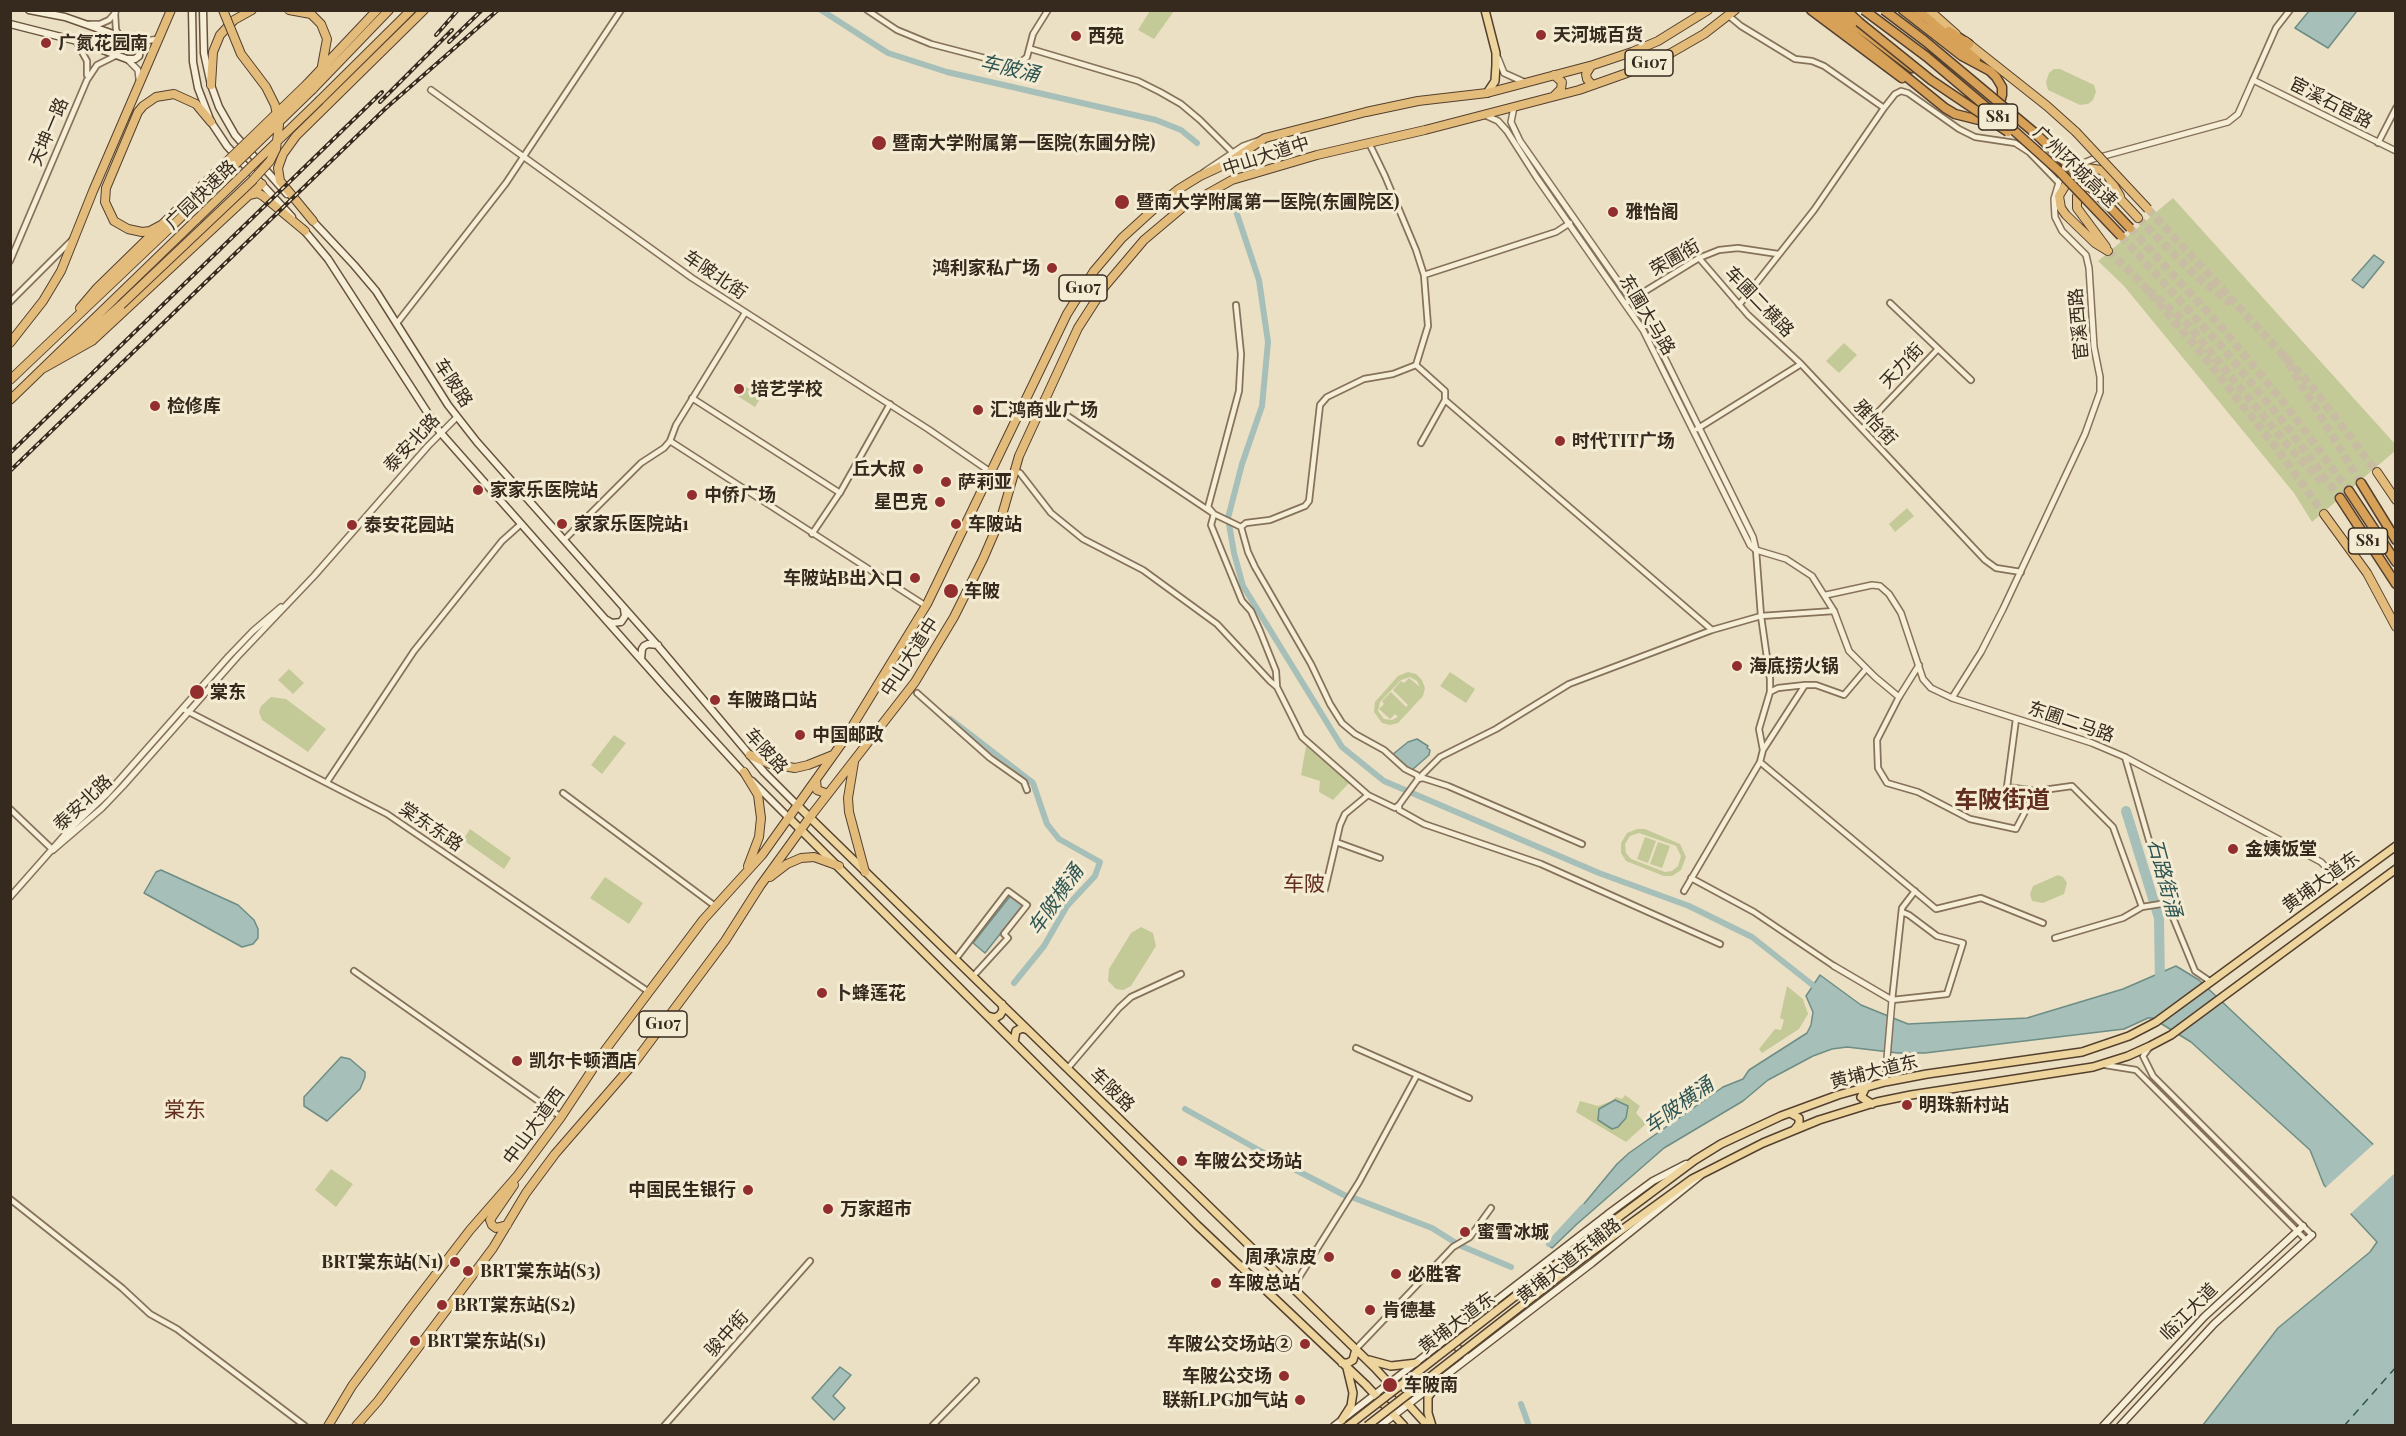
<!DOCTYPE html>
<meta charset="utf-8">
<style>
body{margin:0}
#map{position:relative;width:2406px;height:1436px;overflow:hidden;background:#ece0c4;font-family:"Playfair Display",serif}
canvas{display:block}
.frame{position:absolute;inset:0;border:12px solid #362a1e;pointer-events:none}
</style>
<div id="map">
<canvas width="2406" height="1436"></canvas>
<div class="frame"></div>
</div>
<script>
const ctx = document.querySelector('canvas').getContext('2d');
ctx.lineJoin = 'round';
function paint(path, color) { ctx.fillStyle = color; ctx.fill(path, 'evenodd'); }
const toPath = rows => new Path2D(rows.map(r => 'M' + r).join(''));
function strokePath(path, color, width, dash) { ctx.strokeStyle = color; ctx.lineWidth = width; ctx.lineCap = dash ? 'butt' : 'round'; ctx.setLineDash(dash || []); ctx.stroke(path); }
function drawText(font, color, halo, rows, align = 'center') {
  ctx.font = font + ' "Playfair Display","Noto Sans SC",serif'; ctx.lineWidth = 6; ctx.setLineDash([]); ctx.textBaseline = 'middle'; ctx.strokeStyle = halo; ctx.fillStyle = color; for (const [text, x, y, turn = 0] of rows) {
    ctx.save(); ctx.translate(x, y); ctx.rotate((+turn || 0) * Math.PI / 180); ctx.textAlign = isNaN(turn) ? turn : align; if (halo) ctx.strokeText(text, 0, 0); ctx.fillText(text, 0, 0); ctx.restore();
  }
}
const green = toPath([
 [1150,11,1174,11,1154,39,1138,30],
 [2054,69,2060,69,2094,85,2096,92,2093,100,2088,104,2080,105,2048,90,2046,82,2049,73],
 [2173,198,2395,444,2395,451,2312,522,2294,493,2124,286,2098,261],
 [1844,343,1857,355,1839,373,1826,361],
 [743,385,761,397,755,407,736,395],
 [1907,508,1914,516,1895,532,1889,524],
 [289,669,304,683,293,694,278,680],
 [1408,672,1416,674,1422,680,1425,688,1423,696,1398,723,1390,725,1382,723,1374,712,1375,702,1398,676],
 [1410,677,1417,681,1420,687,1409,678,1404,683,1401,681,1393,690,1408,705,1406,707,1391,692,1382,701,1384,704,1379,709,1390,719,1395,714,1398,717,1392,720,1384,719,1378,711,1380,702,1401,680],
 [1450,672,1475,689,1466,703,1440,686],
 [271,697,286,699,326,729,308,752,262,720,259,712,261,706],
 [614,735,626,743,602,774,591,765],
 [1306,746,1349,783,1333,800,1319,792,1320,781,1301,775],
 [470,829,511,858,504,869,463,840],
 [1637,829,1645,829,1680,844,1686,857,1681,870,1672,876,1664,876,1626,861,1621,853,1621,843,1627,833],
 [1639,833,1676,846,1681,856,1678,866,1672,871,1665,872,1631,859,1626,853,1625,844,1630,836],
 [1645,837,1656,841,1648,863,1637,859],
 [1658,842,1670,846,1662,868,1650,864],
 [2058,875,2063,877,2067,883,2064,894,2043,903,2032,901,2030,894,2033,886],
 [605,877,643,903,629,924,590,898],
 [1141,927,1153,933,1156,946,1131,986,1123,990,1116,989,1108,981,1109,969,1131,933],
 [1787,986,1803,999,1808,1014,1799,1029,1762,1053,1759,1049,1775,1029,1781,1030,1784,1020,1780,1018],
 [1625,1095,1640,1106,1636,1113,1646,1124,1626,1142,1576,1112,1580,1101,1598,1106,1612,1101,1616,1097,1622,1099],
 [331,1169,353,1184,336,1207,315,1190]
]);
const water = toPath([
 [2309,11,2309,10,2357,11,2328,48,2295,28,2309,11],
 [2374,255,2384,262,2363,288,2352,280,2374,255],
 [1417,739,1428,746,1427,748,1430,750,1429,755,1412,770,1405,767,1392,755,1408,742,1417,739],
 [161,870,238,905,254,920,258,929,258,938,253,944,242,947,144,893,156,872,161,870],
 [1011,895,1023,905,985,953,973,943,1011,895],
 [2176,966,2199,980,2395,1165,2395,1425,2203,1425,2278,1328,2370,1252,2377,1242,2324,1185,2310,1150,2191,1042,2152,1018,2148,1018,2124,1029,1925,1053,1898,1053,1847,1047,1832,1049,1813,1056,1768,1080,1743,1101,1664,1148,1577,1224,1552,1248,1549,1246,1617,1164,1629,1153,1723,1087,1743,1079,1749,1070,1807,1033,1811,1025,1813,1012,1806,996,1820,975,1861,1005,1908,1024,2027,1018,2123,989,2176,966],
 [341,1057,350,1059,365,1072,365,1077,360,1089,327,1121,304,1106,304,1097,341,1057],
 [1615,1100,1628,1106,1626,1118,1618,1127,1612,1129,1598,1120,1599,1109,1615,1100],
 [840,1367,851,1375,833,1396,845,1408,834,1420,812,1398,840,1367]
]);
const pier = toPath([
 [2376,1142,2396,1160,2395,1173,2348,1216,2324,1189]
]);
const canal = toPath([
 [821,10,888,53,947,72,1156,120,1181,130,1197,143],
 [1231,196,1259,280,1268,342,1262,406,1242,464,1228,518,1234,553,1243,586,1342,747,1384,781,1599,873,1689,906,1752,937,1819,990],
 [950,719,1033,783,1047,824,1059,839,1100,862,1095,876,1067,906,1044,946,1014,983],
 [1185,1109,1275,1159],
 [1290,1167,1346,1196],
 [1354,1198,1432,1228,1459,1245,1511,1267],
 [1549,1244,1583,1207],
 [1521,1404,1529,1426]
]);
const river = toPath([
 [2126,811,2159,918,2160,985]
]);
const ferry = toPath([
 [2344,1426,2396,1367]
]);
const trunkTunnel = toPath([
 [2148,209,2309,383,2377,472],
 [2138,218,2197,277,2231,303],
 [2108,251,2137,278,2198,349,2275,446,2324,514]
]);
const motorwayTunnel = toPath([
 [2130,228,2223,329,2288,408,2349,491],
 [2121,236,2222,347,2289,429,2340,498],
 [2148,290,2186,322,2288,446,2324,484],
 [2282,353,2361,483]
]);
const minor = toPath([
 [867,10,897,30,931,44,1008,64,1022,61,1027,57,1033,34,1048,10],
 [115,13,116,30,120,36],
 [1729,16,1741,26,1795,59,1812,61,1824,66,1884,108],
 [88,24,100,24,109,20,115,13],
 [76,41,87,61,87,75],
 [1031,49,1138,81,1160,92,1181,104,1200,120,1233,153],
 [2253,80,2276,28,2290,10],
 [2378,143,2396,108],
 [1699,258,1748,315,1801,364],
 [10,261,87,80,97,65,117,55],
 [1424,275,1556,232,1570,223],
 [10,302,72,240],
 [1626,303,1699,258,1719,250,1738,248,1778,254],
 [1890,303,1971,380],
 [1236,305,1241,354,1239,391,1208,507,1214,514,1211,525,1242,601,1251,611,1260,631,1276,671,1277,687,1302,737,1368,795,1395,808,1399,805,1399,810,1424,824,1541,864,1720,944],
 [1739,305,1814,210,1884,108,1895,94,1901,91,1908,93,1959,129,1975,137,2015,143,2029,152,2058,182],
 [397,323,506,183,621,10],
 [1416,365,1445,391,1445,400,1421,443],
 [692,398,840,493],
 [1044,400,1214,514,1241,527,1246,523,1270,520,1305,506,1309,501,1320,405,1327,397,1364,379,1393,374,1416,365,1428,326,1424,275,1416,250,1385,176,1369,143],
 [1445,400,1712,630],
 [1697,429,1801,364,1985,560,1996,568,2021,572],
 [1862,429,1938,349],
 [670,441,926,606],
 [1014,470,1020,473,1051,513,1083,539,1143,570,1217,624,1270,681,1277,687],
 [1241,527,1248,552,1255,567,1311,664,1330,704,1342,723,1355,734,1384,750,1405,769,1417,775,1418,779,1423,778,1448,786,1582,844],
 [812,534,841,491,890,404],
 [564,540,641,463,664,448,670,441,676,425,745,313],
 [1756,550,1761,616,1770,679,1770,692,1759,729,1763,750],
 [1770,692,1778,688,1805,685],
 [917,693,990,758,1024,782,1027,790],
 [1899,697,1877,740,1878,768,1887,783,1918,792,1970,819,2016,829,2036,791],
 [183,709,387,814,649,992],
 [2016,719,2007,787,2036,791,2072,786,2113,827,2142,907],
 [2125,757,2167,903,2195,971,2211,982],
 [1760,762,1936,909,1981,898,2043,923],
 [327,782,414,651,502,541,521,524],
 [563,793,715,906],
 [1399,805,1418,779,1440,757,1496,729,1569,684,1712,630,1761,616,1834,611],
 [10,809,53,850],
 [1336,842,1380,858],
 [1691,878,1754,912,1834,966],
 [1325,889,1340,825,1345,814,1368,795],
 [1684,891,1760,762,1763,750,1805,685,1816,685,1844,695,1866,669],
 [1902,912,1909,915,1937,936,1963,943,1947,994,1892,1000,1902,908,1915,891],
 [2055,938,2123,918,2142,907,2167,903],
 [958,956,1008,891,1027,905,1004,934,1008,938,976,973],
 [354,971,561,1117],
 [1356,1048,1469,1098],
 [2149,1048,2143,1056,2153,1076,2312,1235],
 [2105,1065,2136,1070,2306,1240],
 [1068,1068,1119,1008,1131,997,1181,974],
 [10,1199,122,1288,150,1314,177,1329,305,1426],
 [1293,1287,1359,1182,1417,1075],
 [1356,1349,1453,1247,1470,1237,1491,1208],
 [664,1426,810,1261],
 [932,1426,976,1381]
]);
const tertiary = toPath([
 [115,13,116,10],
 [136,42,159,39],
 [1498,58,1504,73,1524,82],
 [127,59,138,70,139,79],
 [431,90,692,278,928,429,992,473],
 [1514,107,1511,122,1520,141,1648,324,1753,537,1756,550],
 [1485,115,1498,121,1507,131,1537,178,1643,330,1750,545,1756,550,1786,559,1812,576,1834,611,1849,651,1875,677,1899,697,1919,665],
 [1204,172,1243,146,1260,140],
 [1826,595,1872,585,1880,586,1889,594,1901,613,1923,679,1931,688,1952,698,2092,743,2125,757,2321,862,2343,885],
 [1952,698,1981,652,2003,609,2085,434,2100,392,2100,377,2094,347,2089,268,2086,255,2062,231,2055,217,2054,199,2060,179,2070,169,2093,159,2228,122,2238,114,2253,80,2396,151],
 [53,850,102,808,123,786,238,656,314,576,428,446,457,417],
 [10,897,70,829,106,795,229,656,253,631,281,607],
 [1834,966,1892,1000,1885,1082]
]);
const secondary = toPath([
 [192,10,193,62,198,88,211,122,227,146,292,217],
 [203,10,204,53,211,85,219,107,235,135,287,194],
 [10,24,81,42,127,59,135,59,139,56,140,48,136,42,65,17,29,10],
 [310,218,354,265,376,291,448,405,477,442,658,646,764,772,798,806],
 [303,229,328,259,440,432,667,689,745,774],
 [607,620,612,623,621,622,625,616,624,609],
 [641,659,642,649,644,646,648,644,658,645],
 [752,781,789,818],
 [1454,1333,1455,1345,1465,1355],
 [1334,1426,1608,1214,1653,1181,1686,1164],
 [1380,1426,1592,1263,1700,1176],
 [2103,1426,2204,1317,2303,1226],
 [2120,1426,2214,1324,2312,1235]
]);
const primary = toPath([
 [1485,10,1496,53,1496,65,1495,81,1487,93],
 [798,806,1375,1368,1428,1426],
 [789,818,1197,1225,1366,1385,1404,1426],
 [988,1016,995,1018,1000,1015,1003,1010,1002,1004],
 [1014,1042,1016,1031,1022,1028,1028,1030],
 [1866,1087,1861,1097,1872,1104],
 [1790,1113,1799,1118,1799,1124,1795,1129],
 [1576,1249,1695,1160,1721,1144,1781,1116,1838,1095,1885,1082,1927,1074,2082,1052,2129,1036,2156,1022,2396,846],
 [1583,1258,1692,1179,1763,1143,1819,1120,1877,1102,1911,1095,2093,1067,2128,1056,2150,1046,2171,1035,2225,995,2396,869],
 [1369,1360,1391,1366,1417,1363],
 [1342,1363,1348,1363,1353,1360,1356,1349],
 [1342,1420,1351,1406,1353,1393,1347,1368],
 [1432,1426,1428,1413,1428,1397,1442,1378]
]);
const trunk = toPath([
 [289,10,311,14,321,24,327,39,322,66],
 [1929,10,1956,34],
 [1965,41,2047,106,2076,132],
 [1591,66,1586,74,1587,79,1592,85],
 [1554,75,1562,82,1561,89,1554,96],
 [307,84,377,10],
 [211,85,213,52,220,35,234,20,252,10],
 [312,90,389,10],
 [320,100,411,10],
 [250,194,262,184],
 [313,221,280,181,278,168,283,154,296,136,424,10],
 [163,224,150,231,142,232,128,229,114,221,105,202,106,188,138,112,143,106,156,97,174,94,196,104,211,122],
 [2106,247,2077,208,2077,196,2086,186,2099,184,2109,187,2138,218],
 [2108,251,2095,243,2066,215,2061,208,2059,196,2071,176,2087,168,2101,170,2108,176,2120,196],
 [80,308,97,288,185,202],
 [10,343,43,301,61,271,93,191,171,10],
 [70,350,121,305],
 [44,368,92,341,249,195,258,193,263,196,305,231],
 [10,380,172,226],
 [10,400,197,219],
 [2377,472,2396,500],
 [2324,514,2367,573,2396,627],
 [750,755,770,764,795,768,808,765,833,755],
 [854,762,848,798,849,812,865,872],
 [744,772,758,795,761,818,759,837,748,866],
 [816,780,817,790,828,794],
 [770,877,787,864,801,858,814,857,839,866],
 [507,1225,496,1228,492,1225,490,1220,514,1185],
 [328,1426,352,1386,410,1308,470,1230,518,1175,561,1117,606,1049,703,920,762,855,842,743,927,604,1067,314,1094,271,1122,238,1155,208,1179,189,1200,176,1228,163,1265,138,1366,112,1418,101,1487,93,1593,65,1632,52,1658,41,1708,10],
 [356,1426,378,1401,493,1248,526,1193,555,1154,634,1063,725,941,760,886,810,817,915,682,954,617,983,559,1002,515,1019,456,1078,328,1105,286,1144,240,1182,208,1232,180,1317,155,1425,130,1579,90,1627,73,1671,53,1704,34,1735,10]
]);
const motorway = toPath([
 [1811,10,1902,78],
 [1824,10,1945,108,1955,114,1979,120,1994,113,1999,106,2002,95,2002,87,1996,77,1990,71,1962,56,1903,10],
 [1835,10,1912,68],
 [1846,10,1859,22],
 [1916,10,1932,22],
 [1929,20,1976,59],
 [1949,31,1969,44],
 [2361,483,2396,540],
 [2349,491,2396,562],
 [2340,498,2396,584]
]);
const rail = toPath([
 [436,35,458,10],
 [449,42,482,10],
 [380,102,452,30],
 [10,453,382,92],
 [10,471,386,108,498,10]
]);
const primaryBridge = toPath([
 [1348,1426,1576,1249],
 [1367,1426,1583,1258]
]);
const trunkBridge = toPath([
 [2076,132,2148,209],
 [185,202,307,84],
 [197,219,320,100],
 [172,226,312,90],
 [121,305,252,181,270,161,276,149,279,125,275,105,266,87,241,54,223,10]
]);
const motorwayBridge = toPath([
 [1864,10,1927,57,2010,127,2059,171,2121,236],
 [1884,10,1925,41,2035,133,2081,177,2130,228],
 [1859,22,1931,80,2008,132]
]);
const markers = [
 [1541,35,6,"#922e2e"],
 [1076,36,6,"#922e2e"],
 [46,43,6,"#922e2e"],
 [879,143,8,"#922e2e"],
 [1122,202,8,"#922e2e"],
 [1613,212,6,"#922e2e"],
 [1052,268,6,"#922e2e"],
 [739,389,6,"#922e2e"],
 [155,406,6,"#922e2e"],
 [978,410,6,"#922e2e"],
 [1560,441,6,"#922e2e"],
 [918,469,6,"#922e2e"],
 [946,482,6,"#922e2e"],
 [478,490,6,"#922e2e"],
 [692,495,6,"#922e2e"],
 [940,502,6,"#922e2e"],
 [562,524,6,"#922e2e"],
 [956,524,6,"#922e2e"],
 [352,525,6,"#922e2e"],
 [915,578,6,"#922e2e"],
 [951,591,8,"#922e2e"],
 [1737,666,6,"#922e2e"],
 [197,692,8,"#922e2e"],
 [715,700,6,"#922e2e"],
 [800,735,6,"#922e2e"],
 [2233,849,6,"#922e2e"],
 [822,993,6,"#922e2e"],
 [517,1061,6,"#922e2e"],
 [1907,1105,6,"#922e2e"],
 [1182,1161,6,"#922e2e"],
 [748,1190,6,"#922e2e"],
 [828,1209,6,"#922e2e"],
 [1465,1232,6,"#922e2e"],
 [1329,1257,6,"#922e2e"],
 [455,1262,6,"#922e2e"],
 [468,1271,6,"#922e2e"],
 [1396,1274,6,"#922e2e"],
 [1216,1283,6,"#922e2e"],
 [442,1305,6,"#922e2e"],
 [1370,1310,6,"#922e2e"],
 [415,1341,6,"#922e2e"],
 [1305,1344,6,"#922e2e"],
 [1284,1376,6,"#922e2e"],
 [1390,1385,8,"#922e2e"],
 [1300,1400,6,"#922e2e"]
];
const shields = [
 [1649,63,48],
 [1998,117,39],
 [1083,288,48],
 [2368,541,39],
 [663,1024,48]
];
const shieldNames = [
 ["G107",1649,63],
 ["S81",1998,117],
 ["G107",1083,288],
 ["S81",2368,541],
 ["G107",663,1024]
];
const poiNames = [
 ["天河城百货",1553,35],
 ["西苑",1088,36],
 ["广氮花园南",58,43],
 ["暨南大学附属第一医院(东圃分院)",892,143],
 ["暨南大学附属第一医院(东圃院区)",1136,202],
 ["雅怡阁",1625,212],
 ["鸿利家私广场",1040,268,"right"],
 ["培艺学校",751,389],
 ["检修库",167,406],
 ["汇鸿商业广场",990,410],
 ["时代TIT广场",1572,441],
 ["丘大叔",906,469,"right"],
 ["萨莉亚",958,482],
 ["家家乐医院站",490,490],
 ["中侨广场",704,495],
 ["星巴克",928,502,"right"],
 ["家家乐医院站1",574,524],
 ["车陂站",968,524],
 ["泰安花园站",364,525],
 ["车陂站B出入口",903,578,"right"],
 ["车陂",964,591],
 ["海底捞火锅",1749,666],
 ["棠东",210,692],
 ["车陂路口站",727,700],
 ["中国邮政",812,735],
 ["金姨饭堂",2245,849],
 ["卜蜂莲花",834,993],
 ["凯尔卡顿酒店",529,1061],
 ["明珠新村站",1919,1105],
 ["车陂公交场站",1194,1161],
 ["中国民生银行",736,1190,"right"],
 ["万家超市",840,1209],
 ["蜜雪冰城",1477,1232],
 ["周承凉皮",1317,1257,"right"],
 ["BRT棠东站(N1)",443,1262,"right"],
 ["BRT棠东站(S3)",480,1271],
 ["必胜客",1408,1274],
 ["车陂总站",1228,1283],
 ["BRT棠东站(S2)",454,1305],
 ["肯德基",1382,1310],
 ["BRT棠东站(S1)",427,1341],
 ["车陂公交场站②",1293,1344,"right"],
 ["车陂公交场",1272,1376,"right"],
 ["车陂南",1404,1385],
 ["联新LPG加气站",1288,1400,"right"]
];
const streetNames = [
 ["宦溪石宦路",2331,103,27],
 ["天坤一路",49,132,-67],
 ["中山大道中",1266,156,-18],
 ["广州环城高速",2075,167,44],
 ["广园快速路",201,195,-44],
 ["荣圃街",1675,258,-30],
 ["车陂北街",715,275,34],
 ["车圃二横路",1759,302,46],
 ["东圃大马路",1647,315,59],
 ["宦溪西路",2079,324,-95],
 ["天力街",1902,366,-47],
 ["车陂路",453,383,57],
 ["雅怡街",1875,423,47],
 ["泰安北路",412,443,-47],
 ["中山大道中",910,657,-57],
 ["东圃二马路",2071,722,19],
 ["车陂路",766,751,48],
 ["泰安北路",83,803,-43],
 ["棠东东路",431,827,34],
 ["黄埔大道东",2321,882,-36],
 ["黄埔大道东",1874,1072,-14],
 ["车陂路",1112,1090,44],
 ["中山大道西",534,1126,-54],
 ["黄埔大道东辅路",1569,1261,-38],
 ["临江大道",2189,1312,-45],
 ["黄埔大道东",1457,1323,-37],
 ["骏中街",727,1334,-48]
];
const waterNames = [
 ["车陂涌",1010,69,13],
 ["石路街涌",2164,878,75],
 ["车陂横涌",1056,900,-55],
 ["车陂横涌",1679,1106,-36]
];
const quarterNames = [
 ["车陂",1304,884],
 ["棠东",185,1110]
];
const districtNames = [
 ["车陂街道",2002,801]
];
paint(green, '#c3ca98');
paint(water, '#a6bfb8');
strokePath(water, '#6d8d85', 1.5);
paint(pier, '#ece0c4');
strokePath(canal, '#a6bfb8', 6);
strokePath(river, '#a6bfb8', 10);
strokePath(ferry, '#2e5553', 1.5, [8, 6]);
strokePath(trunkTunnel, '#c8bca3', 8, [8, 4]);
strokePath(motorwayTunnel, '#c8bca3', 8, [8, 4]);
strokePath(minor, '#86725b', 8);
strokePath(tertiary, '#86725b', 8);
strokePath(secondary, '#67533e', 9);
strokePath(primary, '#54402f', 10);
strokePath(trunk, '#54402f', 10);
strokePath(motorway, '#54402f', 11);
strokePath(minor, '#f7eed7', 4.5);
strokePath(tertiary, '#f7eed7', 5);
strokePath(secondary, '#f7eed7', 6);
strokePath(primary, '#eed59d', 7);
strokePath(trunk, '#e3bb7a', 8);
strokePath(motorway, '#d8a158', 8);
strokePath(rail, '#362a1e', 4);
strokePath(rail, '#f4ebd3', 1.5, [4.5]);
strokePath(primaryBridge, '#54402f', 10, []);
strokePath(trunkBridge, '#54402f', 10, []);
strokePath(motorwayBridge, '#54402f', 11, []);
strokePath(primaryBridge, '#eed59d', 7);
strokePath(trunkBridge, '#e3bb7a', 8);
strokePath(motorwayBridge, '#d8a158', 8);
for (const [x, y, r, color] of markers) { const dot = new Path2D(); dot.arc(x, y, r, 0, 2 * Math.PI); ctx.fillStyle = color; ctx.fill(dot); strokePath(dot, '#f4ebd3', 2); }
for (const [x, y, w] of shields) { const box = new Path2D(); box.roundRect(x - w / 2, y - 13, w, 26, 4.5); ctx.fillStyle = '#f4ebd3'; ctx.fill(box); strokePath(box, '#362a1e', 1.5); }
drawText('bold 16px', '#362a1e', null, shieldNames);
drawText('bold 18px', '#362a1e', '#f4ebd3', poiNames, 'left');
drawText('18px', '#362a1e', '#f4ebd3', streetNames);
drawText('italic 20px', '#2e5553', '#f4ebd3', waterNames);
drawText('21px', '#612e20', '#f4ebd3', quarterNames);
drawText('bold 24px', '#612e20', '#f4ebd3', districtNames);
</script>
